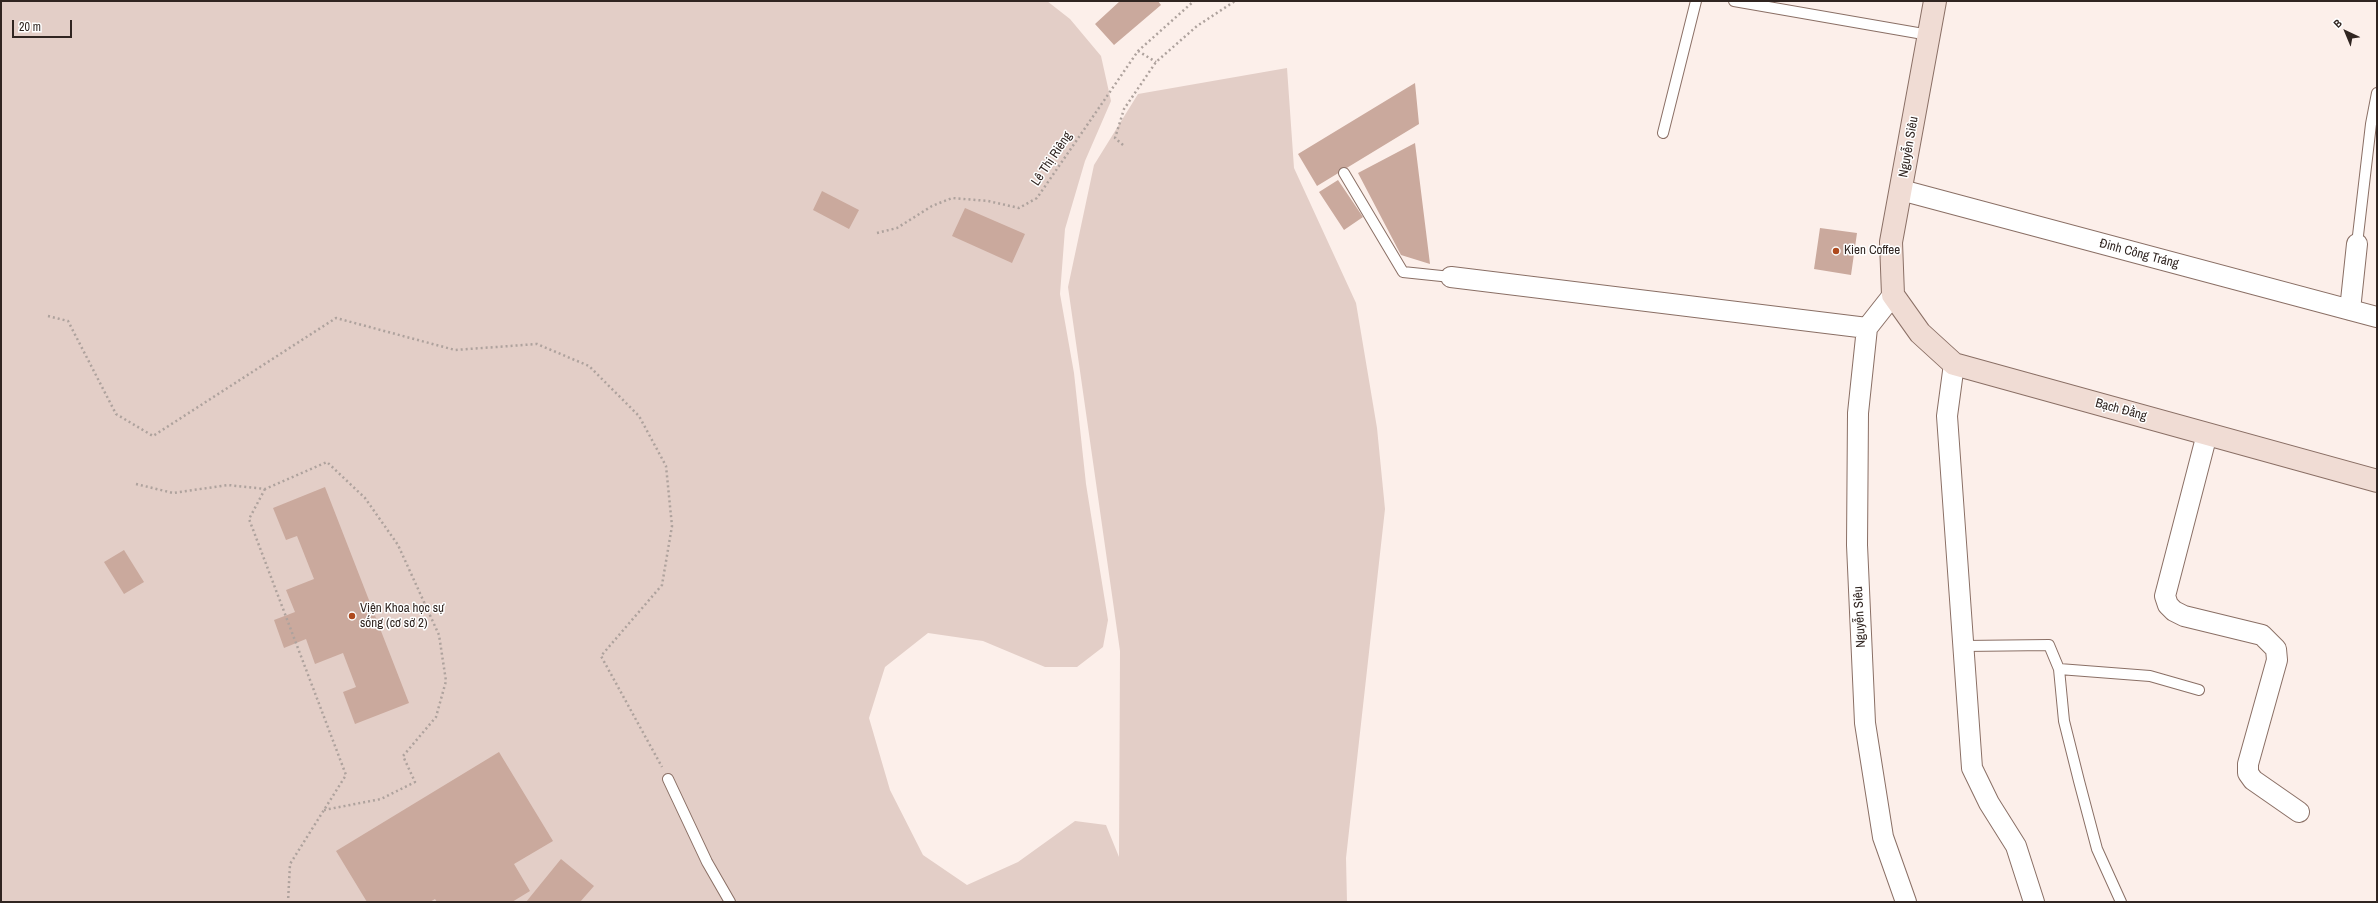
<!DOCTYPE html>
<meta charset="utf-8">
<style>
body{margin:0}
#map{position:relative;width:2378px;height:903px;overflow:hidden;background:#fcefea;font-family:"Archivo Narrow",sans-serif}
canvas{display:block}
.frame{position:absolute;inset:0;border:2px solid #302521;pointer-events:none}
.north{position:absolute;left:2326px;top:12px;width:40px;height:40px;-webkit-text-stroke:3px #fff;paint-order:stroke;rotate:316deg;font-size:11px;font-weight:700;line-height:16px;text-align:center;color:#302521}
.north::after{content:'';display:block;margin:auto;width:14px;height:18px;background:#302521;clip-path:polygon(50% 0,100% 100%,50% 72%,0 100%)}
.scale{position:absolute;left:12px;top:20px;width:60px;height:18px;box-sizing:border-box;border:2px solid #302521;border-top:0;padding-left:5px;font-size:12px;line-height:14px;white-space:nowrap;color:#302521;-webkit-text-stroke:3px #fff;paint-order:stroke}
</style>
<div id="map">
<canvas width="2378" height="903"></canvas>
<div class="frame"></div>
<div class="north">B</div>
<div class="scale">20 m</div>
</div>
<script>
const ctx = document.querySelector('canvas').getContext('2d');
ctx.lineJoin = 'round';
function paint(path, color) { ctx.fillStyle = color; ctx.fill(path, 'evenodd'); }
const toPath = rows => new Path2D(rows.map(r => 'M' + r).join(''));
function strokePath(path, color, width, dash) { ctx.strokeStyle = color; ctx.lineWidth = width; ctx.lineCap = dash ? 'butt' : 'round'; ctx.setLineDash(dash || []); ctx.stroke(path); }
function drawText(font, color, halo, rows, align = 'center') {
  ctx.font = font + ' "Archivo Narrow",sans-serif'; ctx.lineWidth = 3; ctx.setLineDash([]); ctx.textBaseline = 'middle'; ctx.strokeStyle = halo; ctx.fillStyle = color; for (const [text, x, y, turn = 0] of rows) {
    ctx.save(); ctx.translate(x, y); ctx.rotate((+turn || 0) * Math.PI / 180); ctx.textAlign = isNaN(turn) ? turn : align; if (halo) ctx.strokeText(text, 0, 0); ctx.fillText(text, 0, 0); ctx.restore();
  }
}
const green = toPath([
 [1,1,1047,1,1070,19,1101,56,1111,101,1085,161,1065,229,1060,294,1074,373,1086,484,1108,620,1103,647,1077,667,1045,667,983,641,928,633,885,667,869,718,890,790,923,855,967,885,1018,862,1075,821,1106,825,1119,857,1120,651,1068,287,1094,165,1138,94,1287,68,1294,168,1356,303,1377,428,1385,509,1346,858,1347,902,1,902]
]);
const building = toPath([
 [1120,1,1158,1,1161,5,1114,45,1095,24],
 [1415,83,1419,124,1317,186,1298,154],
 [1415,143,1430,264,1401,255,1358,173],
 [1338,180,1363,217,1344,230,1319,192],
 [822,191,859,210,849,229,813,210],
 [965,208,1025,234,1012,263,952,236],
 [1820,228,1857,233,1851,275,1814,269],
 [325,487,409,703,355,724,343,692,356,687,343,653,315,664,306,639,284,648,274,620,295,612,286,590,314,579,297,536,286,540,273,508],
 [124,550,144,582,124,594,104,562],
 [499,752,553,841,514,864,530,891,512,902,437,902,435,899,430,902,367,902,336,851],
 [561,859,594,886,580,902,526,902]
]);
const path = toPath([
 [1138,51,1156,62],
 [1123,145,1115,138,1124,109,1156,62,1197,26,1235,1],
 [877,233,897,228,932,206,952,198,988,201,1019,208,1037,198,1138,51,1194,1],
 [48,316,68,321,116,414,153,436,336,318,455,350,537,344,589,366,639,416,666,466,672,526,662,585,601,656,662,767],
 [136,484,173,493,228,485,265,489,327,462,365,498,398,545,439,635,446,681,436,717,403,756,415,782,381,799,324,810],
 [265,489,249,519,346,775,290,864,288,902]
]);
const lane = toPath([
 [1734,1,1929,35],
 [1663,133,1696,1],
 [1344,173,1403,272,1451,277],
 [2357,244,2371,124,2377,93],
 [1964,646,2049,645,2059,669,2150,676,2199,690],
 [2059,669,2064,721,2079,781,2097,849,2121,902],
 [668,779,707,862,730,902]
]);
const street = toPath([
 [1901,190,2377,317],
 [1451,277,1867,328],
 [2350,310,2357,244],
 [1867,328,1858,413,1857,545,1865,723,1883,837,1906,902],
 [1867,328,1893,295],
 [1954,364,1947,416,1972,768,1989,803,2016,846,2034,902],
 [2207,434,2165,596,2168,605,2174,611,2184,616,2262,635,2276,649,2277,660,2248,764,2248,773,2253,780,2299,812]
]);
const secondary = toPath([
 [1935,1,1891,242,1893,295,1920,333,1954,364,2377,481]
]);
const markers = [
 [1836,251,4,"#ae491d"],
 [352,616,4,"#ae491d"]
];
const streetNames = [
 ["Nguyễn Siêu",1909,147,-80],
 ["Lê Thị Riêng",1052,159,-56],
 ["Đinh Công Tráng",2139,254,15],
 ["Bạch Đằng",2121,410,15],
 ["Nguyễn Siêu",1860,617,-93]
];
const poiNames = [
 ["Kien Coffee",1844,251],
 ["Viện Khoa học sự",360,609],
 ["sống (cơ sở 2)",360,624]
];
paint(green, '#e3cec7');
paint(building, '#caa99d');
strokePath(lane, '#8a6f65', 12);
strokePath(street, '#8a6f65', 22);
strokePath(secondary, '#8a6f65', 24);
strokePath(path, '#aea29d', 2.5, [2, 3]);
strokePath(lane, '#fff', 10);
strokePath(street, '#fff', 20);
strokePath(secondary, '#f0dcd4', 22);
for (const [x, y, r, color] of markers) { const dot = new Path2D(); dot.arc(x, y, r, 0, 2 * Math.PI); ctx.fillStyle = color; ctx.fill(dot); strokePath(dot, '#fff', 1.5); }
drawText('13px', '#302521', '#fff', streetNames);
drawText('13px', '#302521', '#fff', poiNames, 'left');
</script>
